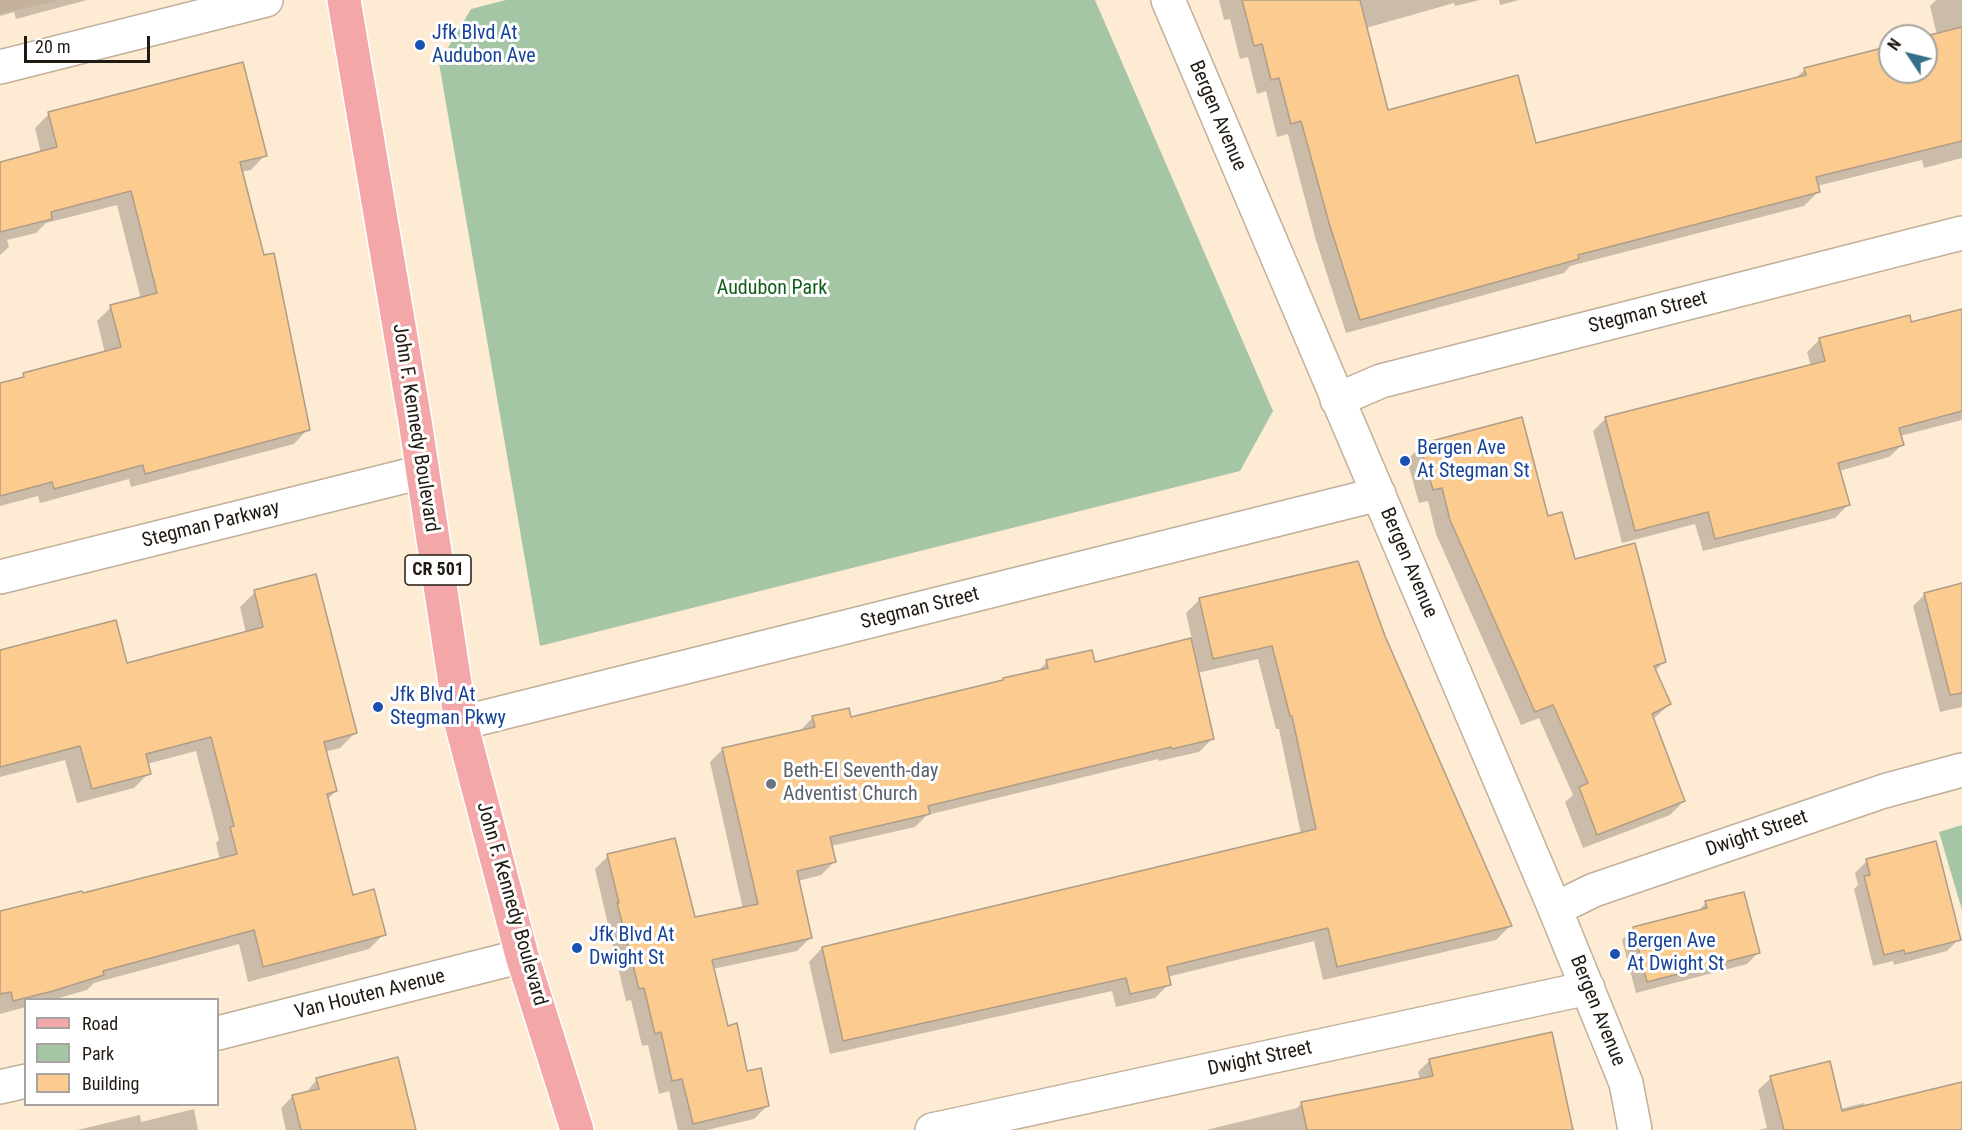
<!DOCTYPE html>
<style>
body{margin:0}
#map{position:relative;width:1962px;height:1130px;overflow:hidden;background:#feebd4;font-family:"Roboto Condensed",sans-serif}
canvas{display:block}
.legend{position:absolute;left:24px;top:998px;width:195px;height:108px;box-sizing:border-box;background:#fff;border:2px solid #a6a3a0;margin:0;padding:8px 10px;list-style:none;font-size:18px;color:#211a12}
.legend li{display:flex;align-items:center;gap:12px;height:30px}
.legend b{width:30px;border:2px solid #a6a3a0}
.north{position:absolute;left:1878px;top:24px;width:60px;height:60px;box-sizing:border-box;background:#fff;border:2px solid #a6a3a0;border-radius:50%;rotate:305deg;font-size:16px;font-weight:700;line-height:24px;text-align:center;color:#211a12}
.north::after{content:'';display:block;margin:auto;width:21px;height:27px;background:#347188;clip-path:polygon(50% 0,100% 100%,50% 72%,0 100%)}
.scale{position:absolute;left:24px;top:36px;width:126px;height:27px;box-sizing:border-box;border:3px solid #211a12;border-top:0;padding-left:8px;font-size:18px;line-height:21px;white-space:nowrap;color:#211a12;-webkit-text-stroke:4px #fff;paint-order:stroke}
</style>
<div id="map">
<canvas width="1962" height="1130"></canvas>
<ul class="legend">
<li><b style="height:8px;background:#f3a7a9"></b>Road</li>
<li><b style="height:16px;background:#a4c6a4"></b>Park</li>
<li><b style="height:16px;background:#fbcb8f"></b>Building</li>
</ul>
<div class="north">N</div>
<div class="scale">20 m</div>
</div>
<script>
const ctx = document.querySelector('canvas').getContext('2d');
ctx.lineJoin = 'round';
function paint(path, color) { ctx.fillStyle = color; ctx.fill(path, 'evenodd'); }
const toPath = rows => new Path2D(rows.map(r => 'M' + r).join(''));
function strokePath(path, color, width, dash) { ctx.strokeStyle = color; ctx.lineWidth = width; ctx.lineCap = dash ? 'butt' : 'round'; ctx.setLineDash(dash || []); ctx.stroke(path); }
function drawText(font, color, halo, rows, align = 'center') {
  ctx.font = font + ' "Roboto Condensed",sans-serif'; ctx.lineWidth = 6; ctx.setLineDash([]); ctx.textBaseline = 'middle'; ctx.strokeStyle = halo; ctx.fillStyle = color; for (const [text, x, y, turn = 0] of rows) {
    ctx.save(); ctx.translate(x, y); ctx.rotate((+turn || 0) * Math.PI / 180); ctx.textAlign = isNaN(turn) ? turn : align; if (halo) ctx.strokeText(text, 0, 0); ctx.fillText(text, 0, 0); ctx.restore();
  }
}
const built = toPath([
 [0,0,60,0,0,14]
]);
const green = toPath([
 [506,0,1095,0,1273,411,1240,471,540,646,439,63,471,9],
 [1962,825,1962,910,1939,832]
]);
const shadow = toPath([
 [0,0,87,0,16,19,14,12,0,16],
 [1219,0,1480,0,1455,6,1454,3,1366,28,1387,112,1535,145,1795,79,1805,69,1890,47,1890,72,1926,72,1926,38,1937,35,1930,6,1936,0,1962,0,1962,158,1924,168,1922,160,1817,186,1818,192,1804,206,1570,266,1564,273,1346,333,1315,237,1288,134,1277,137,1266,91,1257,94,1248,57,1240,59,1230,19,1224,20],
 [1499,0,1519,0,1500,5],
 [49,114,265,155,251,170,241,172,308,429,294,444,131,487,129,479,40,503,38,496,0,506,0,383,105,353,97,321,111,307,141,299,117,205,46,223,36,233,7,240,9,247,0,255,0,164,41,153,35,128],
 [1962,311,1962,420,1900,436,1902,445,1889,457,1839,471,1848,505,1835,518,1703,551,1695,524,1622,543,1593,431,1606,418,1811,366,1807,352,1820,339,1910,324],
 [1421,446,1547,518,1574,561,1665,661,1655,671,1670,704,1652,720,1684,801,1670,815,1583,848,1565,802,1573,795,1539,718,1521,725,1436,534,1428,501,1419,503,1407,460],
 [1962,584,1962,707,1940,712,1913,606,1925,594],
 [255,592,355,733,340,748,325,752,336,791,327,800,352,897,384,934,369,949,248,982,239,944,94,983,87,990,52,1000,26,1000,26,1007,0,1014,0,912,82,895,220,860,216,843,219,840,196,751,147,764,149,773,134,788,77,803,65,760,0,777,0,650,126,665,246,633,240,607],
 [1200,599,1384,637,1510,926,1496,940,1323,980,1314,941,1167,977,1169,984,1155,998,1116,1007,1112,991,830,1054,809,962,822,948,1301,834,1279,729,1276,729,1258,659,1197,673,1212,739,1199,752,1159,761,1158,759,927,815,915,827,831,846,834,862,821,875,798,881,810,938,797,951,713,969,727,1027,746,1073,768,1105,754,1119,707,1130,678,1130,669,1091,659,1094,648,1045,642,1046,631,1000,626,1001,595,869,608,856,693,919,743,909,710,762,723,749,800,731,813,717,850,719,1001,682,1004,679,1037,672,1047,662,1093,663,1192,639,1186,613],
 [1867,861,1959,939,1947,951,1894,965,1893,961,1873,966,1854,889,1858,885,1855,873],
 [1706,903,1758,953,1747,964,1636,993,1622,940,1634,928,1696,913],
 [1430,1060,1573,1130,1206,1130,1297,1108,1302,1103,1420,1080,1418,1072],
 [1771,1078,1840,1109,1864,1103,1865,1107,1962,1083,1962,1130,1758,1130,1767,1128,1758,1090],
 [317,1079,415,1130,286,1130,281,1108,293,1096,306,1093],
 [194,1109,198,1130,77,1130,140,1115,141,1122]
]);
const building = toPath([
 [1242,0,1360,0,1388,110,1518,75,1536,143,1806,75,1804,68,1890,46,1890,72,1926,72,1926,36,1962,27,1962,141,1816,177,1820,192,1578,255,1579,259,1360,320,1329,223,1301,121,1291,124,1279,78,1271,80,1262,44,1254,46,1242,0],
 [243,62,267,156,240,162,264,255,274,253,310,430,145,474,143,465,54,489,52,482,0,496,0,383,24,377,23,373,121,347,110,305,157,293,131,191,51,212,52,219,0,232,0,162,57,147,48,112,243,62],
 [1962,309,1962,411,1899,428,1904,445,1838,463,1850,505,1715,539,1708,512,1635,531,1605,417,1825,361,1819,338,1910,315,1911,322,1962,309],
 [1522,417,1548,516,1562,512,1575,559,1635,543,1666,662,1654,666,1671,704,1652,714,1685,801,1597,835,1579,787,1588,783,1553,705,1535,712,1450,520,1442,488,1433,490,1420,444,1522,417],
 [1358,561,1385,636,1512,926,1337,967,1328,928,1167,967,1171,985,1130,994,1126,978,843,1041,822,947,1316,829,1292,716,1290,716,1272,646,1213,659,1199,598,1358,561],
 [316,574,357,733,324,742,337,791,327,794,353,895,374,889,386,935,263,967,254,930,103,971,104,975,53,991,13,1001,11,992,0,994,0,911,82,891,83,893,237,854,230,827,234,826,211,737,146,754,151,774,92,789,80,746,0,767,0,650,116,620,127,663,263,627,254,590,316,574],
 [1962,583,1962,693,1950,695,1924,593,1962,583],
 [1191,638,1214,739,1172,749,1171,747,928,806,930,814,830,837,836,862,797,871,812,938,712,960,728,1026,737,1023,747,1071,761,1068,769,1106,693,1124,682,1079,672,1081,661,1032,655,1034,644,988,639,989,617,903,619,903,607,854,675,838,695,917,758,904,722,748,815,727,812,716,849,708,851,717,1003,680,1003,678,1048,668,1046,660,1092,650,1095,662,1191,638],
 [1936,841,1961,940,1905,954,1904,950,1884,955,1864,876,1870,875,1866,859,1936,841],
 [1744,892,1760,953,1647,982,1633,927,1707,908,1705,901,1744,892],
 [1552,1032,1573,1130,1307,1130,1301,1102,1433,1076,1429,1059,1552,1032],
 [398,1057,416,1130,301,1130,292,1095,319,1089,316,1078,398,1057],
 [1830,1061,1842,1111,1962,1082,1962,1130,1784,1130,1770,1076,1830,1061]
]);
const minor = toPath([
 [1168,0,1555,909,1626,1083,1635,1130],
 [0,67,266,0],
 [1337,400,1381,381,1962,233],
 [0,577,422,472],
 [461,723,1379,494],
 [1555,909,1594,890,1884,791,1962,770],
 [218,1033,522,956],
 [0,1087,26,1081],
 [932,1130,1588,988]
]);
const major = toPath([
 [344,0,415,421,461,723,522,956,577,1130]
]);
const markers = [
 [420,45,6,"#1a4fb4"],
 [1405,461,6,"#1a4fb4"],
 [378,707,6,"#1a4fb4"],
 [771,784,6,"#6b7280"],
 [577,948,6,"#1a4fb4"],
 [1615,954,6,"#1a4fb4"]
];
const shields = [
 [438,570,66]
];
const shieldNames = [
 ["CR 501",438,570]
];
const transitNames = [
 ["Jfk Blvd At",432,34],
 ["Audubon Ave",432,57],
 ["Bergen Ave",1417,449],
 ["At Stegman St",1417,472],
 ["Jfk Blvd At",390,696],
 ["Stegman Pkwy",390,719],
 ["Jfk Blvd At",589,936],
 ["Dwight St",589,959],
 ["Bergen Ave",1627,942],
 ["At Dwight St",1627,965]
];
const streetNames = [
 ["Bergen Avenue",1217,116,67],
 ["Stegman Street",1648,313,-14],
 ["John F. Kennedy Boulevard",415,428,81],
 ["Stegman Parkway",211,525,-14],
 ["Bergen Avenue",1408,563,67],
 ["Stegman Street",920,609,-14],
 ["Dwight Street",1757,834,-19],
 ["John F. Kennedy Boulevard",511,904,74],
 ["Van Houten Avenue",370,995,-14],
 ["Bergen Avenue",1597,1011,68],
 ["Dwight Street",1260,1059,-12]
];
const parkNames = [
 ["Audubon Park",772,289]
];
const worshipNames = [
 ["Beth-El Seventh-day",783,772],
 ["Adventist Church",783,795]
];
paint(built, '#f6dec1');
paint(green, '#a4c6a4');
paint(shadow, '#0003');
paint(building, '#fbcb8f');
strokePath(building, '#af9d88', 1.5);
strokePath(minor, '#c1af99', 36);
strokePath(major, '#fff', 36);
strokePath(minor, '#fff', 33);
strokePath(major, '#f3a7a9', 33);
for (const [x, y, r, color] of markers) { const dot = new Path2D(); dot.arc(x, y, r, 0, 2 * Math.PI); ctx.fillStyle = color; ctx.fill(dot); strokePath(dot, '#fff', 2); }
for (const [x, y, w] of shields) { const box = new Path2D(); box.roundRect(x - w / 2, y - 15, w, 30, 4.5); ctx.fillStyle = '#fff'; ctx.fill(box); strokePath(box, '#211a12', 1.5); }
drawText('bold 18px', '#211a12', null, shieldNames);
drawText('20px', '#164399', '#fff', transitNames, 'left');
drawText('20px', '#211a12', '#fff', streetNames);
drawText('20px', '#0e5d1b', '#fff', parkNames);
drawText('20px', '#5b616d', '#fff', worshipNames, 'left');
</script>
